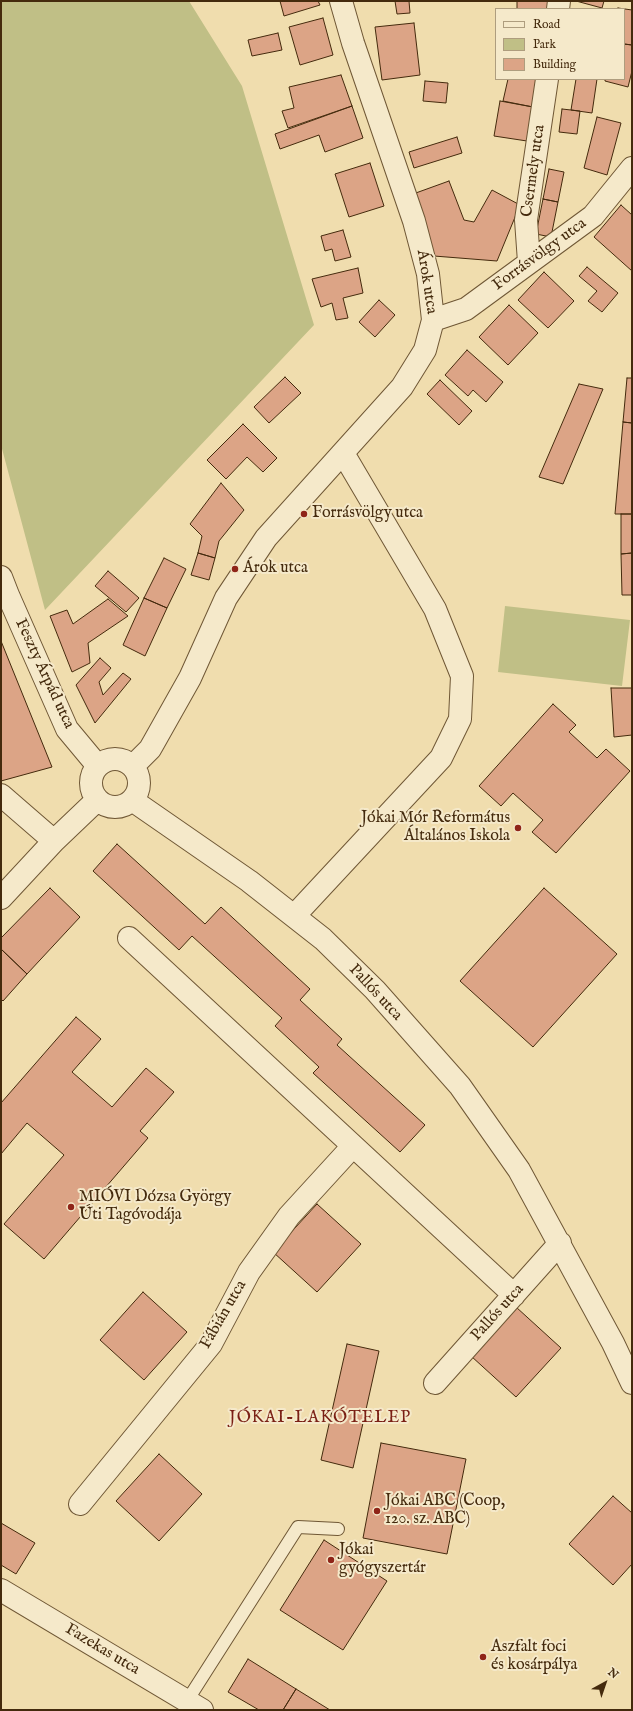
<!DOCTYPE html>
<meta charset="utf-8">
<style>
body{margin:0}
#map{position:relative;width:633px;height:1711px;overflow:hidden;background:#f0ddae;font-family:"IM FELL English",serif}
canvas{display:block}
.frame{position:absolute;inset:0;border:2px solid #442a0d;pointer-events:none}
.legend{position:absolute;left:495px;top:8px;width:130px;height:72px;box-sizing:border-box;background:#f5e9ca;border:1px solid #ae9d7e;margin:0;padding:5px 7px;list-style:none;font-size:12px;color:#442a0d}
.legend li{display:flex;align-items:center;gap:8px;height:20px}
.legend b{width:20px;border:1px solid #ae9d7e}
.north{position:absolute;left:585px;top:1663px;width:40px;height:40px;-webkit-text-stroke:3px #f5e9ca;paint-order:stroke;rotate:40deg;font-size:11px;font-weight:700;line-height:16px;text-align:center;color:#442a0d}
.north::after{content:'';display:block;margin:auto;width:14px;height:18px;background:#442a0d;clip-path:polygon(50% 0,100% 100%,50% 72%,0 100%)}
</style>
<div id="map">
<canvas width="633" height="1711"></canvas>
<div class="frame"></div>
<ul class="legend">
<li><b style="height:5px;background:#f5e9ca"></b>Road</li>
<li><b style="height:11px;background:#c0bf86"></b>Park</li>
<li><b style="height:11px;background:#dca486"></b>Building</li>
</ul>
<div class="north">N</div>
</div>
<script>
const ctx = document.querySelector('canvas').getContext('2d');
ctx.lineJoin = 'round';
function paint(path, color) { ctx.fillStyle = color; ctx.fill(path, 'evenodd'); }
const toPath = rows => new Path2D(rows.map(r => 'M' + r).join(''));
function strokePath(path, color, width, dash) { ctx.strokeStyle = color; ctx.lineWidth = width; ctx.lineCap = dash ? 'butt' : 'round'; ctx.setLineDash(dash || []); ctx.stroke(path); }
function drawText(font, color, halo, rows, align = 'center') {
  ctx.font = font + ' "IM FELL English",serif'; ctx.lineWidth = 4; ctx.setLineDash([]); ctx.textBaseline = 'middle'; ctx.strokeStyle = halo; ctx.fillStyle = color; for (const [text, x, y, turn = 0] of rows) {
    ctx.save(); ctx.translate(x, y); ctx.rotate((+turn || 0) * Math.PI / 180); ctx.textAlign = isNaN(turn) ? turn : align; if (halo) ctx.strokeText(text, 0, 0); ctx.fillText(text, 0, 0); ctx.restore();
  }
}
const green = toPath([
 [1,1,189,1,242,86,314,325,45,610,1,445],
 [505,606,630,620,622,686,498,672]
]);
const building = toPath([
 [280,1,318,1,320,5,284,16,280,1],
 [395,1,409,1,410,13,397,14,395,1],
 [517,1,548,1,548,9,517,9,517,1],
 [576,1,604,1,602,8,576,1],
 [618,8,632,10,632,45,624,44,624,9,618,9,618,8],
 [323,18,333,55,300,65,289,27,323,18],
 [414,23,420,75,382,80,375,27,414,23],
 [278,33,282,50,252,56,248,40,278,33],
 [624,44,632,45,632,71,628,87,605,81,605,79,624,79,624,44],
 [341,75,352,106,288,128,282,111,294,108,289,87,341,75],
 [508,79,538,79,533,107,503,101,508,79],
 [576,79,597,79,592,113,571,110,576,79],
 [425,81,448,83,446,103,423,101,425,81],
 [500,101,533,107,527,141,494,136,500,101],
 [352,106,363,138,325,152,319,135,280,149,275,134,352,106],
 [562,109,580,111,577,134,559,132,562,109],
 [597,117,621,123,607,175,584,168,597,117],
 [457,137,462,153,414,168,409,152,457,137],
 [370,163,384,206,349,217,335,174,370,163],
 [549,169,564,172,558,202,543,199,549,169],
 [449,181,464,220,474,222,492,190,520,205,497,261,434,256,413,194,449,181],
 [543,199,558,202,551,237,536,234,543,199],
 [621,205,632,215,632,271,594,237,621,205],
 [343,230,351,257,335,261,332,249,325,251,321,236,343,230],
 [587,267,618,293,602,312,588,301,597,291,579,276,587,267],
 [358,268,363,293,343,298,348,318,336,320,332,303,321,307,312,279,358,268],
 [544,272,574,301,548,328,518,300,544,272],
 [379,300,395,315,375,337,359,322,379,300],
 [509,305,538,333,508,365,479,337,509,305],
 [467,350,503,382,486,402,473,390,468,396,445,375,467,350],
 [285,377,301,393,269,423,254,407,285,377],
 [627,378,632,378,632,423,623,422,627,378],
 [440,380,472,411,459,425,427,394,440,380],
 [579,384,603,389,563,484,539,477,579,384],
 [623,422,632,423,632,514,615,514,623,422],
 [243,424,277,458,263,472,247,457,226,479,207,460,243,424],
 [221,483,244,510,219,541,215,558,198,553,202,536,190,524,221,483],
 [621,514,632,514,632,553,621,554,621,514],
 [198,553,215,558,209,580,191,575,198,553],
 [632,553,632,595,622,595,621,554,632,553],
 [164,558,186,569,167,608,144,598,164,558],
 [108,571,139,598,126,612,95,586,108,571],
 [144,598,167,608,145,656,123,645,144,598],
 [108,599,128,616,88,643,90,663,72,672,50,616,67,610,73,624,108,599],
 [1,641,52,767,1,781,1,641],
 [100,658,111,668,99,682,103,695,123,673,131,679,95,723,76,685,100,658],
 [611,688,632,688,632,735,614,737,611,688],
 [553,704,576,725,569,732,597,758,606,749,630,771,556,853,532,832,543,820,513,793,501,806,479,786,553,704],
 [117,844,205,924,221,907,310,989,300,1000,342,1039,337,1045,425,1125,400,1152,313,1073,319,1067,275,1026,282,1018,192,936,179,950,93,871,117,844],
 [50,888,80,917,27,974,1,949,1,938,50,888],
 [544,888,617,954,533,1047,460,981,544,888],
 [1,949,27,974,3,1001,1,999,1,949],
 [76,1017,101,1039,72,1072,112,1107,146,1068,174,1092,140,1131,148,1138,44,1259,4,1224,64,1155,27,1123,1,1154,1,1103,76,1017],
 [317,1204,361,1244,317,1292,273,1252,317,1204],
 [143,1292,187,1332,144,1380,100,1340,143,1292],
 [516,1307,561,1348,516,1397,471,1356,516,1307],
 [347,1344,379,1351,353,1468,321,1460,347,1344],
 [381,1443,466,1459,447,1554,363,1538,381,1443],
 [159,1454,202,1494,159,1541,116,1501,159,1454],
 [613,1496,632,1513,632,1564,613,1585,569,1544,613,1496],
 [1,1523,35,1543,16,1574,1,1565,1,1523],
 [324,1540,387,1581,343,1650,280,1610,324,1540],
 [248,1659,296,1689,283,1710,259,1710,228,1692,248,1659],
 [296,1689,330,1710,283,1710,296,1689]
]);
const lane = toPath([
 [187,1701,298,1527,338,1529]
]);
const street = toPath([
 [558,9,559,1],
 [529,262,526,220,547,79],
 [433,320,466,309,593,216,632,168],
 [1,577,8,595,67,729,97,765],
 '91 783a24 24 0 1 1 48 0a24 24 0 1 1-48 0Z',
 [133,766,150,749,154,742,190,678,226,598,266,538,402,387,425,350,433,320,428,274,414,221,353,43,341,1],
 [1,795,54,841],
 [132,800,249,881,323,939,375,990,460,1086,519,1170,613,1343,632,1383],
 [1,898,54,841,97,800],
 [294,916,441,758,460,719,462,676,435,609,343,453],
 [129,938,514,1295],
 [435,1383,560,1243],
 [80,1504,211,1344,249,1272,289,1216,353,1146],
 [1,1590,202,1710]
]);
const markers = [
 [304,514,4,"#8f2418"],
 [235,569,4,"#8f2418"],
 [518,828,4,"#8f2418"],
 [71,1207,4,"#8f2418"],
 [377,1511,4,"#8f2418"],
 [331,1560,4,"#8f2418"],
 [483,1657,4,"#8f2418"]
];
const streetNames = [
 ["Csermely utca",534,171,-82],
 ["Forrásvölgy utca",540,255,-36],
 ["Árok utca",426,282,81],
 ["Feszty Árpád utca",44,674,65],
 ["Pallós utca",375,993,47],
 ["Pallós utca",498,1313,-48],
 ["Fábián utca",224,1315,-60],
 ["Fazekas utca",102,1650,31]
];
const poiNames = [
 ["Forrásvölgy utca",312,514],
 ["Árok utca",243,569],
 ["Jókai Mór Református",510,819,"right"],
 ["Általános Iskola",510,837,"right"],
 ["MIÓVI Dózsa György",79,1198],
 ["Úti Tagóvodája",79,1216],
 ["Jókai ABC (Coop,",385,1502],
 ["120. sz. ABC)",385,1520],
 ["Jókai",339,1551],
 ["gyógyszertár",339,1569],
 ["Aszfalt foci",491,1648],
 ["és kosárpálya",491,1666]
];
const neighbourhoodNames = [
 ["JÓKAI-LAKÓTELEP",320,1419]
];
paint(green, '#c0bf86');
paint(building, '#dca486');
strokePath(building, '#442a0d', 1);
strokePath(lane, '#6f5735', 14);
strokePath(street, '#6f5735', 24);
strokePath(lane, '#f5e9ca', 12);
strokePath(street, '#f5e9ca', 22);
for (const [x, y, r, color] of markers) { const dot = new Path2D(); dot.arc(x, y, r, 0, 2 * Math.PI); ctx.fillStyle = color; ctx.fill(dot); strokePath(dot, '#f5e9ca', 1.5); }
drawText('16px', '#442a0d', '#f5e9ca', streetNames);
drawText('16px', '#442a0d', '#f5e9ca', poiNames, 'left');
ctx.letterSpacing = '1px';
drawText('17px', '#7a1f14', '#f5e9ca', neighbourhoodNames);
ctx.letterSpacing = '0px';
</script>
